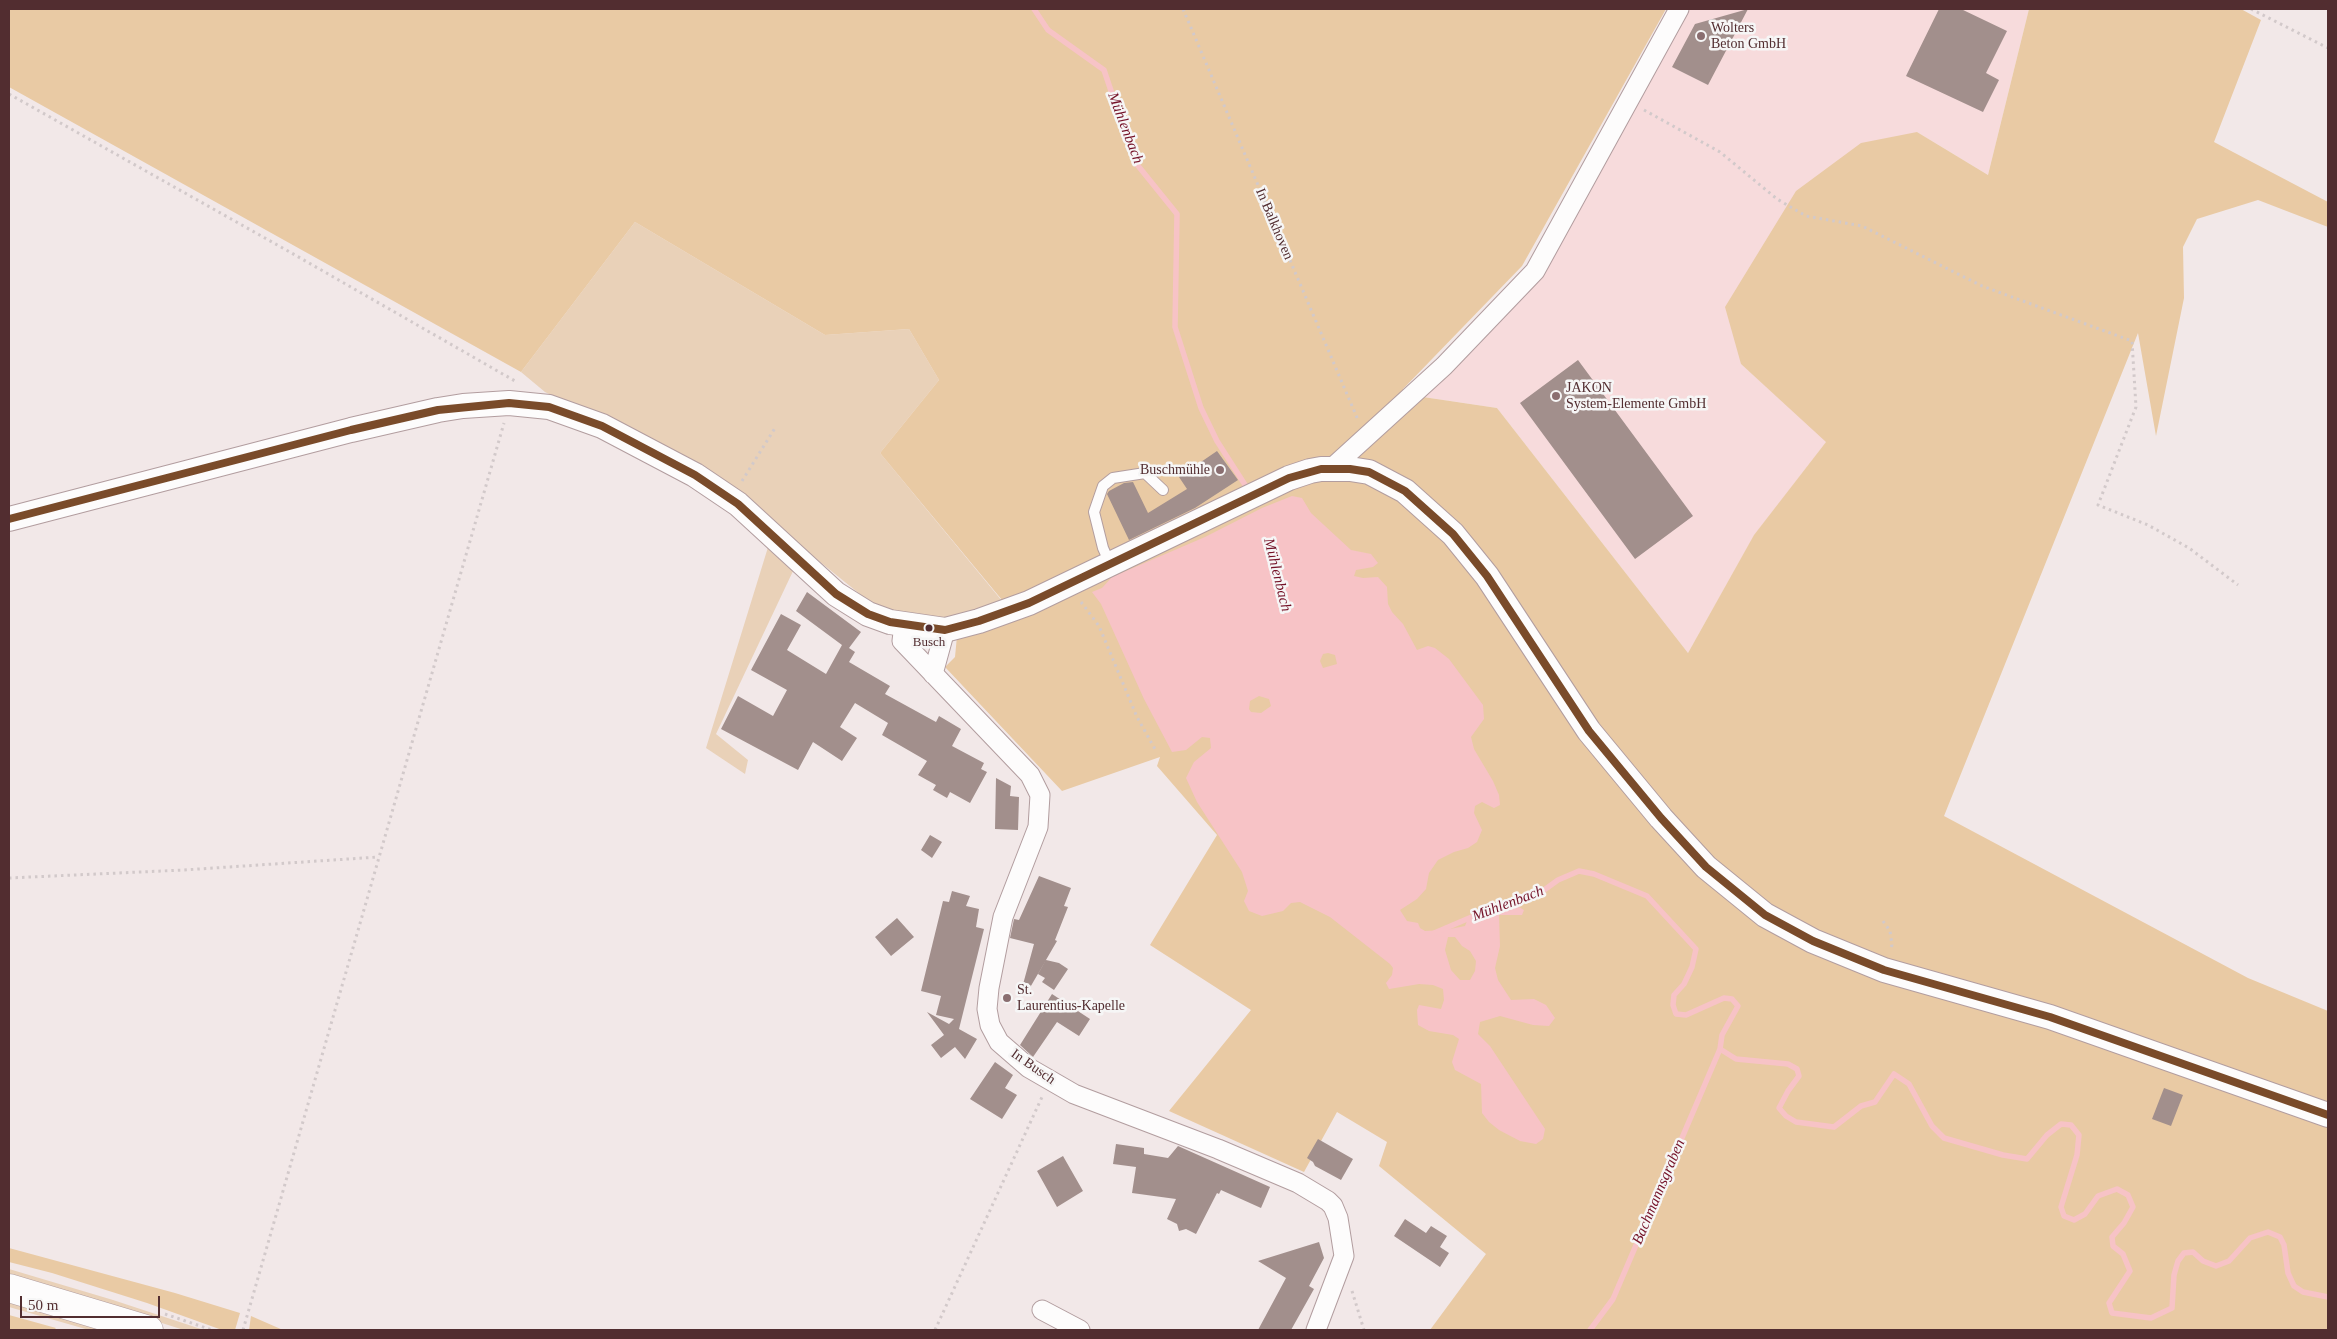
<!DOCTYPE html>
<meta charset="utf-8">
<style>
body{margin:0}
#map{position:relative;width:2337px;height:1339px;overflow:hidden;background:#f2e8e8;font-family:Georgia,serif}
canvas{display:block}
.frame{position:absolute;inset:0;border:10px solid #522d30;pointer-events:none}
.scale{position:absolute;left:20px;top:1296px;width:140px;height:22px;box-sizing:border-box;border:2px solid #522d30;border-top:0;padding-left:6px;font-size:15px;line-height:18px;white-space:nowrap;color:#522d30;-webkit-text-stroke:4px #f6f6f6;paint-order:stroke}
</style>
<div id="map">
<canvas width="2337" height="1339"></canvas>
<div class="frame"></div>
<div class="scale">50 m</div>
</div>
<script>
const ctx = document.querySelector('canvas').getContext('2d');
ctx.lineJoin = 'round';
function paint(path, color) { ctx.fillStyle = color; ctx.fill(path, 'evenodd'); }
const toPath = rows => new Path2D(rows.map(r => 'M' + r).join(''));
function strokePath(path, color, width, dash) { ctx.strokeStyle = color; ctx.lineWidth = width; ctx.lineCap = dash ? 'butt' : 'round'; ctx.setLineDash(dash || []); ctx.stroke(path); }
function drawText(font, color, halo, rows, align = 'center') {
  ctx.font = font + ' Georgia,serif'; ctx.lineWidth = 5; ctx.setLineDash([]); ctx.textBaseline = 'middle'; ctx.strokeStyle = halo; ctx.fillStyle = color; for (const [text, x, y, turn = 0] of rows) {
    ctx.save(); ctx.translate(x, y); ctx.rotate((+turn || 0) * Math.PI / 180); ctx.textAlign = isNaN(turn) ? turn : align; if (halo) ctx.strokeText(text, 0, 0); ctx.fillText(text, 0, 0); ctx.restore();
  }
}
const built = toPath([
 [1686,9,2029,9,1988,175,1917,132,1741,364,1827,441,1754,536,1688,653,1497,408,1423,397,1536,280]
]);
const green = toPath([
 [635,222,825,335,909,329,939,380,880,453,1007,607,949,619,892,613,866,599,804,549,684,462,545,392,521,372],
 [769,544,794,569,716,734,748,760,745,774,706,748],
 [9,1269,113,1300,204,1330,184,1330,95,1302,9,1279],
 [9,1298,113,1330,89,1330,9,1307]
]);
const forest = toPath([
 [9,9,1666,9,1522,266,1403,389,1423,397,1497,408,1688,653,1754,535,1826,442,1741,364,1725,307,1796,191,1861,143,1917,132,1988,175,2029,9,2241,9,2261,20,2214,142,2328,202,2328,227,2258,200,2197,219,2183,247,2184,298,2156,436,2138,333,1944,816,2248,978,2328,1011,2328,1330,1430,1330,1486,1254,1379,1166,1387,1142,1337,1112,1304,1172,1169,1111,1251,1010,1150,945,1217,835,1157,766,1160,757,1062,791,945,667,955,657,957,636,1007,606,880,453,939,380,909,329,825,335,635,222,521,372,9,87],
 [9,1248,175,1293,240,1313,235,1330,222,1330,147,1303,52,1273,9,1262],
 [9,1315,56,1328,54,1330,9,1330],
 [251,1316,283,1330,249,1330]
]);
const water = toPath([
 [1292,496,1302,498,1311,513,1351,550,1371,554,1378,563,1373,567,1356,570,1354,576,1363,578,1378,577,1387,587,1388,604,1392,612,1403,624,1417,650,1428,646,1435,648,1449,659,1483,705,1484,719,1471,737,1474,749,1493,781,1499,795,1500,805,1494,808,1482,802,1475,806,1474,813,1482,830,1477,842,1468,848,1454,852,1438,860,1429,873,1426,889,1417,899,1400,910,1407,921,1418,923,1420,928,1425,931,1445,930,1465,926,1469,916,1483,907,1512,903,1524,910,1522,915,1499,915,1500,946,1495,968,1498,980,1511,1000,1534,999,1546,1005,1555,1018,1549,1026,1533,1025,1500,1016,1480,1022,1478,1034,1490,1046,1545,1129,1543,1139,1536,1144,1520,1141,1499,1130,1489,1122,1482,1113,1481,1084,1455,1070,1452,1062,1459,1039,1453,1035,1429,1031,1418,1025,1417,1010,1419,1005,1441,1009,1444,1000,1443,989,1433,985,1419,984,1389,989,1386,983,1392,975,1393,968,1390,964,1330,917,1300,902,1291,903,1283,911,1262,916,1249,911,1244,901,1248,891,1242,872,1197,802,1186,778,1194,762,1211,748,1210,738,1202,737,1186,750,1172,752,1144,699,1101,604,1092,592,1102,588,1112,577,1205,537,1262,508],
 [1328,653,1335,655,1337,664,1323,668,1320,661,1323,654],
 [1259,696,1269,699,1271,706,1261,713,1251,712,1249,709,1250,701],
 [1448,937,1455,937,1462,946,1470,951,1476,961,1475,971,1470,980,1460,980,1451,970,1445,950]
]);
const stream = toPath([
 [1034,9,1048,30,1104,70,1135,162,1177,214,1175,327,1201,408,1217,441,1249,491],
 [1506,905,1540,893,1558,880,1579,871,1594,874,1647,896,1696,949,1692,967,1684,984,1674,995,1673,1005,1676,1014,1686,1015,1724,998,1732,999,1738,1006,1722,1035,1720,1049,1736,1059,1788,1064,1797,1069,1799,1076,1788,1091,1779,1108,1786,1116,1796,1122,1834,1127,1861,1106,1875,1102,1894,1074,1909,1084,1932,1126,1944,1138,2003,1155,2027,1159,2047,1135,2061,1124,2071,1125,2079,1135,2077,1155,2061,1207,2064,1216,2074,1220,2085,1214,2098,1196,2117,1189,2128,1195,2133,1207,2124,1223,2112,1237,2113,1246,2123,1254,2130,1271,2109,1303,2112,1313,2151,1318,2172,1308,2174,1275,2178,1261,2184,1253,2193,1252,2203,1261,2216,1266,2229,1261,2250,1238,2268,1232,2280,1237,2284,1245,2288,1273,2294,1286,2303,1292,2328,1297],
 [1432,934,1474,916],
 [1590,1330,1613,1299,1720,1049]
]);
const building = toPath([
 [1748,9,1708,85,1672,67,1695,24],
 [1939,9,1961,9,2007,31,1986,73,1999,80,1983,112,1906,76],
 [1578,360,1693,516,1635,559,1520,403],
 [1217,451,1238,480,1195,508,1129,540,1107,494,1109,491,1124,483,1133,482,1148,513,1187,489,1179,477],
 [807,592,861,632,849,648,855,652,849,662,890,686,885,694,936,722,939,716,961,729,952,746,984,763,981,769,987,772,970,803,950,792,947,798,933,790,936,785,918,775,927,761,882,735,888,723,855,703,840,727,857,738,842,761,813,742,798,770,721,729,738,696,773,716,787,690,751,670,781,614,801,625,787,650,826,674,842,645,796,611],
 [996,778,1011,786,1010,796,1019,797,1018,830,995,829],
 [930,835,942,842,932,858,921,850],
 [1039,876,1071,888,1064,906,1068,907,1055,940,1057,941,1028,991,1022,988,1034,944,1010,938,1014,919,1019,920],
 [952,891,970,896,966,906,979,909,976,927,984,929,959,1029,977,1039,965,1059,955,1047,941,1058,931,1045,944,1035,927,1012,949,1024,954,1019,936,1015,941,996,921,991,943,901,949,902],
 [897,918,914,937,891,956,875,937],
 [1046,960,1059,963,1068,969,1054,990,1042,982,1045,978,1038,974],
 [1052,994,1090,1019,1079,1036,1057,1022,1033,1057,1020,1045],
 [995,1062,1013,1075,1005,1088,1017,1095,1002,1119,970,1099],
 [2164,1088,2183,1095,2171,1126,2152,1119],
 [1318,1139,1353,1159,1341,1180,1315,1166,1313,1162,1307,1158],
 [1116,1144,1144,1148,1144,1154,1168,1158,1178,1146,1270,1187,1261,1208,1221,1190,1219,1194,1217,1193,1196,1234,1186,1229,1179,1231,1177,1224,1167,1219,1176,1199,1132,1193,1136,1167,1113,1164],
 [1063,1156,1083,1191,1057,1207,1037,1171],
 [1405,1219,1426,1233,1431,1226,1447,1236,1440,1247,1449,1253,1440,1267,1394,1236],
 [1319,1242,1324,1258,1309,1286,1314,1289,1291,1330,1258,1330,1286,1278,1258,1261]
]);
const path = toPath([
 [1183,9,1358,420],
 [2251,9,2328,48],
 [9,94,288,251,515,381],
 [1644,110,1720,152,1777,199,1806,216,1862,226,1982,286,2132,341,2136,407,2098,505,2148,525,2189,548,2238,585],
 [742,481,775,428],
 [1081,602,1099,626,1137,717,1156,751],
 [9,878,184,870,378,857],
 [1883,921,1890,931,1892,945,1890,950],
 [1352,1291,1364,1330],
 [165,1314,212,1330],
 [243,1330,504,423],
 [935,1330,1042,1097]
]);
const service = toPath([
 [1111,566,1103,548,1094,512,1103,486,1113,478,1145,473,1163,490]
]);
const minor = toPath([
 [1332,468,1444,366,1535,271,1679,9],
 [904,624,902,641,1030,775,1040,795,1038,827,1003,917,989,988,987,1009,990,1025,999,1042,1029,1068,1074,1094,1218,1149,1298,1183,1328,1201,1333,1206,1338,1218,1344,1256,1316,1330],
 [933,674,945,630],
 [1042,1310,1080,1330]
]);
const tertiary = toPath([
 [9,519,351,430,438,410,463,406,509,403,549,407,602,426,695,475,738,504,836,594,868,614,890,622,945,630,979,621,1029,603,1289,478,1310,471,1321,469,1350,469,1369,472,1405,491,1453,534,1487,576,1589,731,1661,818,1706,867,1765,915,1813,941,1884,970,2050,1017,2328,1115]
]);
const secondary = toPath([
 [9,1288,149,1330]
]);
const bus1 = toPath([
 [9,519,351,430,438,410,509,403,549,407,602,426,695,475,738,504,836,594,868,614,890,622,945,630,979,621,1029,603,1289,478,1321,469,1350,469,1369,472,1405,491,1453,534,1487,576,1589,731,1661,818,1706,867,1765,915,1813,941,1884,970,2050,1017,2328,1115]
]);
const markers = [
 [1701,36,5,"#8a6e70"],
 [1556,396,5,"#8a6e70"],
 [1220,470,5,"#8a6e70"],
 [929,628,4.5,"#522d30"],
 [1007,998,5,"#8a6e70"]
];
const busNames = [
 ["Busch",929,643]
];
const poiNames = [
 ["Wolters",1711,28],
 ["Beton GmbH",1711,44],
 ["JAKON",1566,388],
 ["System-Elemente GmbH",1566,404],
 ["Buschmühle",1210,470,"right"],
 ["St.",1017,990],
 ["Laurentius-Kapelle",1017,1006]
];
const streetNames = [
 ["In Balkhoven",1274,224,67],
 ["In Busch",1033,1067,35]
];
const waterNames = [
 ["Mühlenbach",1125,128,69],
 ["Mühlenbach",1277,575,76],
 ["Mühlenbach",1508,904,-21],
 ["Bachmannsgraben",1659,1192,-67]
];
paint(built, '#f7dbdc');
paint(green, '#e9d1b8');
paint(forest, '#e9caa4');
paint(water, '#f7c3c6');
strokePath(stream, '#f7c3c6', 5.5);
paint(building, '#a28f8c');
strokePath(service, '#b29d9f', 12);
strokePath(minor, '#b29d9f', 21);
strokePath(tertiary, '#b29d9f', 26);
strokePath(secondary, '#b29d9f', 29);
strokePath(path, '#d2c9ca', 3, [2.5, 4]);
strokePath(service, '#fdfcfc', 10);
strokePath(minor, '#fdfcfc', 19);
strokePath(tertiary, '#fdfcfc', 24);
strokePath(secondary, '#fdfcfc', 28);
strokePath(bus1, '#7a4b2a', 8);
for (const [x, y, r, color] of markers) { const dot = new Path2D(); dot.arc(x, y, r, 0, 2 * Math.PI); ctx.fillStyle = color; ctx.fill(dot); strokePath(dot, '#f6f6f6', 2); }
drawText('13px', '#522d30', '#f6f6f6', busNames);
drawText('14px', '#522d30', '#f6f6f6', poiNames, 'left');
drawText('14px', '#522d30', '#f6f6f6', streetNames);
drawText('italic 15px', '#741127', '#f6f6f6', waterNames);
</script>
